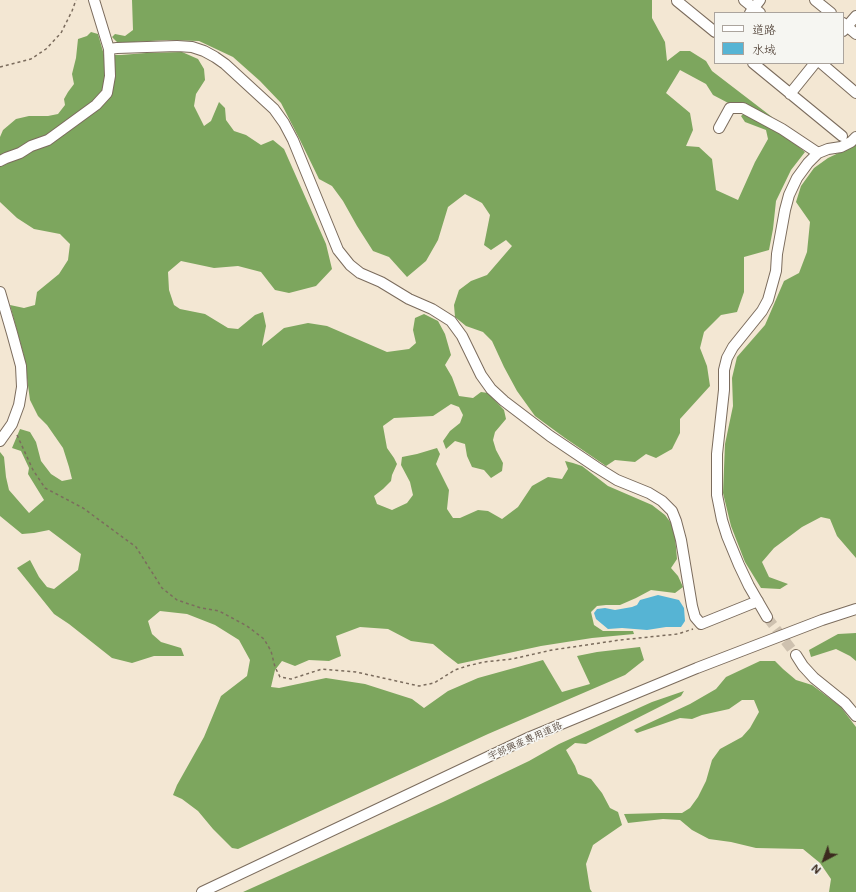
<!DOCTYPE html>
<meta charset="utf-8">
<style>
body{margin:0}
#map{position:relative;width:856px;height:892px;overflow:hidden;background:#f3e7d3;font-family:Mali,"Klee One",sans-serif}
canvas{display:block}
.legend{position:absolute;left:714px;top:12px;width:130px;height:52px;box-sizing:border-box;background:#f6f6f2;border:1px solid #aba49d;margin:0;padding:5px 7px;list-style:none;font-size:12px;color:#3b2a1e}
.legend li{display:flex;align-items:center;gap:8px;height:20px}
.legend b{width:20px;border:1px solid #aba49d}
.north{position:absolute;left:804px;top:840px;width:40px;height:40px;-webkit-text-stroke:3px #f6f6f2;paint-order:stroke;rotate:221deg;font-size:11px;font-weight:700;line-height:16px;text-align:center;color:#3b2a1e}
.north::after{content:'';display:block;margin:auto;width:14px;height:18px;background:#3b2a1e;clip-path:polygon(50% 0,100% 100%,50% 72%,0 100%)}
</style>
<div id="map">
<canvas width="856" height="892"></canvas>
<ul class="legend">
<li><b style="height:5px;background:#fff"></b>道路</li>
<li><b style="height:11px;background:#56b4d4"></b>水域</li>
</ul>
<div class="north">N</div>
</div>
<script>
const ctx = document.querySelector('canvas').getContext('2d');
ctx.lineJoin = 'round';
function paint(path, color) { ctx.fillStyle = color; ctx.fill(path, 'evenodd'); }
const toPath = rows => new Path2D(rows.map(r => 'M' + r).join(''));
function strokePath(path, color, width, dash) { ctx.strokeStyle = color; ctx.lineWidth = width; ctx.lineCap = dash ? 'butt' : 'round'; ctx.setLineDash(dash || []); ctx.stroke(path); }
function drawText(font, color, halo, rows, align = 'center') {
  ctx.font = font + ' Mali,"Klee One",sans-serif'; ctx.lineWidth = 3.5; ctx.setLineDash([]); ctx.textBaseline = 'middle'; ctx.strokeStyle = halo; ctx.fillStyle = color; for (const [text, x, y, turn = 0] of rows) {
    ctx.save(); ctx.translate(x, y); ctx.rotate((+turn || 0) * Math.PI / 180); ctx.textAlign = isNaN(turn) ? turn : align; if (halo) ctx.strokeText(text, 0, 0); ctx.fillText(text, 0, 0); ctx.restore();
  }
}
const forest = toPath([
 [132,0,652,0,652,18,665,42,667,61,680,51,690,51,706,61,712,71,772,117,761,115,734,106,713,95,706,84,680,70,666,93,690,113,693,130,686,146,699,147,712,159,716,190,738,200,755,162,768,139,766,130,745,122,741,116,747,111,787,137,805,152,791,170,776,201,773,229,769,250,744,257,744,292,737,312,721,315,704,332,700,348,707,366,710,386,680,419,680,433,672,449,656,458,646,454,635,462,615,460,606,466,565,438,535,416,517,391,504,367,492,341,483,332,466,326,455,317,454,305,459,290,471,281,487,275,512,246,506,240,491,250,484,245,490,215,482,203,465,194,448,207,438,240,426,261,407,277,389,257,373,251,357,226,343,201,332,186,319,179,300,140,281,103,260,81,233,57,199,41,167,40,118,43,112,37,115,34,125,36,133,30],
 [91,32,98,34,104,55,121,55,146,53,182,52,198,59,204,69,205,80,196,94,194,106,204,126,211,121,219,102,225,108,226,120,234,131,246,135,261,145,273,140,284,149,326,244,332,269,316,286,289,293,275,290,261,272,238,266,214,268,181,261,168,272,169,290,174,305,180,309,205,314,228,328,238,329,255,315,263,312,266,326,262,346,284,328,308,323,327,326,387,352,409,349,416,343,413,330,415,318,424,314,438,321,445,334,451,355,445,365,452,377,459,396,473,398,481,392,488,393,504,410,506,419,495,432,493,440,496,450,503,463,502,471,491,478,484,470,472,467,467,456,465,444,455,441,446,449,443,441,450,431,460,423,463,415,459,407,451,404,433,416,394,418,383,426,387,448,394,458,397,464,392,475,391,481,383,489,374,496,377,504,392,510,407,503,413,495,410,482,401,465,402,457,417,454,437,448,440,454,436,464,449,490,447,509,453,518,460,518,478,510,488,511,502,519,518,507,532,486,548,477,562,479,568,469,565,461,573,463,582,466,608,486,652,505,665,515,671,523,675,536,677,559,671,568,678,576,683,587,675,593,651,590,636,598,620,605,606,605,597,606,591,612,594,625,603,631,633,631,634,634,592,638,541,646,458,664,445,654,433,644,411,641,388,629,360,627,336,636,341,656,329,661,309,660,295,666,282,661,275,670,271,687,279,688,326,678,365,684,412,699,424,708,448,691,478,678,543,660,562,692,590,684,577,656,597,652,640,647,644,660,625,675,488,734,238,849,232,848,213,829,198,811,182,799,173,795,177,785,204,737,221,696,247,676,250,660,239,640,215,625,187,614,160,611,148,621,152,634,161,642,181,648,184,656,154,656,132,663,112,658,69,624,54,614,17,568,30,560,39,577,47,587,54,589,78,570,81,554,49,530,34,533,22,534,0,516,0,452,4,457,6,477,9,490,29,513,44,500,28,474,29,468,21,451,12,448,20,429,30,432,36,442,41,461,51,474,62,481,72,479,69,467,63,448,47,425,38,416,30,400,24,356,10,305,24,308,35,305,37,292,59,274,68,260,70,244,60,234,34,229,17,218,0,202,0,137,3,130,16,119,29,116,48,116,58,114,65,105,64,99,68,92,74,84,72,74,76,58,78,39,87,36],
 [856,143,856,558,837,536,830,519,821,517,802,527,774,548,762,562,769,577,788,584,780,589,761,588,745,562,731,526,723,493,725,444,733,406,732,378,737,357,765,325,784,281,799,273,807,252,810,222,796,202,801,186,814,168,828,158,851,147],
 [856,633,856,661,850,656,836,649,811,657,809,650,838,634],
 [760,661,775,661,783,669,796,680,812,685,840,706,856,727,856,892,829,892,831,879,820,863,803,849,756,848,731,842,709,839,692,830,680,820,663,819,628,823,624,814,661,813,682,813,690,808,698,797,706,781,712,760,720,749,742,737,750,728,759,712,754,700,742,700,729,709,702,715,692,719,680,718,637,733,634,730,690,704,716,689,726,677],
 [684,691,681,696,586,744,575,743,566,750,575,766,578,774,591,779,602,793,610,808,618,812,622,825,593,845,586,864,590,889,592,892,243,892,443,802,529,761,559,744,652,702]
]);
const water = toPath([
 [658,595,679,600,684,608,685,621,681,627,666,627,647,630,622,628,608,629,596,619,594,613,597,609,605,608,615,610,632,607,637,605,640,600]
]);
const minorTunnel = toPath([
 [767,617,796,655]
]);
const path = toPath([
 [0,67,31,59,46,49,61,33,72,11,76,0],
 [17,435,33,470,45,488,83,508,136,547,162,588,177,600,201,608,219,611,247,626,264,639,271,651,275,667,280,677,291,679,322,669,332,670,356,672,419,686,434,683,455,670,467,666,484,662,512,659,552,650,620,640,678,634,693,629]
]);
const minor = toPath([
 [677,0,677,1,715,32],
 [744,0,760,13],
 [815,0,831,13],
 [750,13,760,0],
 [843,23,856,34],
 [843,31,856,16],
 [109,49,117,48,177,46,192,47,204,51,215,57,225,64,274,109,284,123,293,140,338,250,350,265,360,273,381,282,409,299,432,309,451,321,462,336,481,375,491,389,504,401,550,436,596,467,617,480,649,493,662,501,672,511,676,521,681,540,692,606,695,617,701,624,758,601],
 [753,63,842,136],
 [821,63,856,93],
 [790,94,815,63],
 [719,128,730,108,743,108,782,129,818,153],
 [0,161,6,158,20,153,31,146,48,140,96,105,107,93,110,76,109,49,94,0],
 [0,292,12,333,21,366,22,387,19,405,12,424,0,441],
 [767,617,749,586,739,565,727,536,722,520,717,495,717,454,724,390,724,370,727,358,733,347,762,311,768,300,776,271,777,254,785,210,789,195,797,178,808,163,818,153,828,149,841,147,851,142,856,137],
 [796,655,803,666,814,678,845,703,856,716],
 [202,892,530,737,697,668,822,620,856,609]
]);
const streetNames = [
 ["宇部興産専用道路",525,741,-24]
];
paint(forest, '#7da65e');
paint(water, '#56b4d4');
strokePath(minorTunnel, '#cec1af', 10, [10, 5]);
strokePath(minor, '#7b6c5d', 12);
strokePath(path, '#7b6c5d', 1.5, [3, 3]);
strokePath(minor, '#fff', 10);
drawText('10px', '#3b2a1e', '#f6f6f2', streetNames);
</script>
